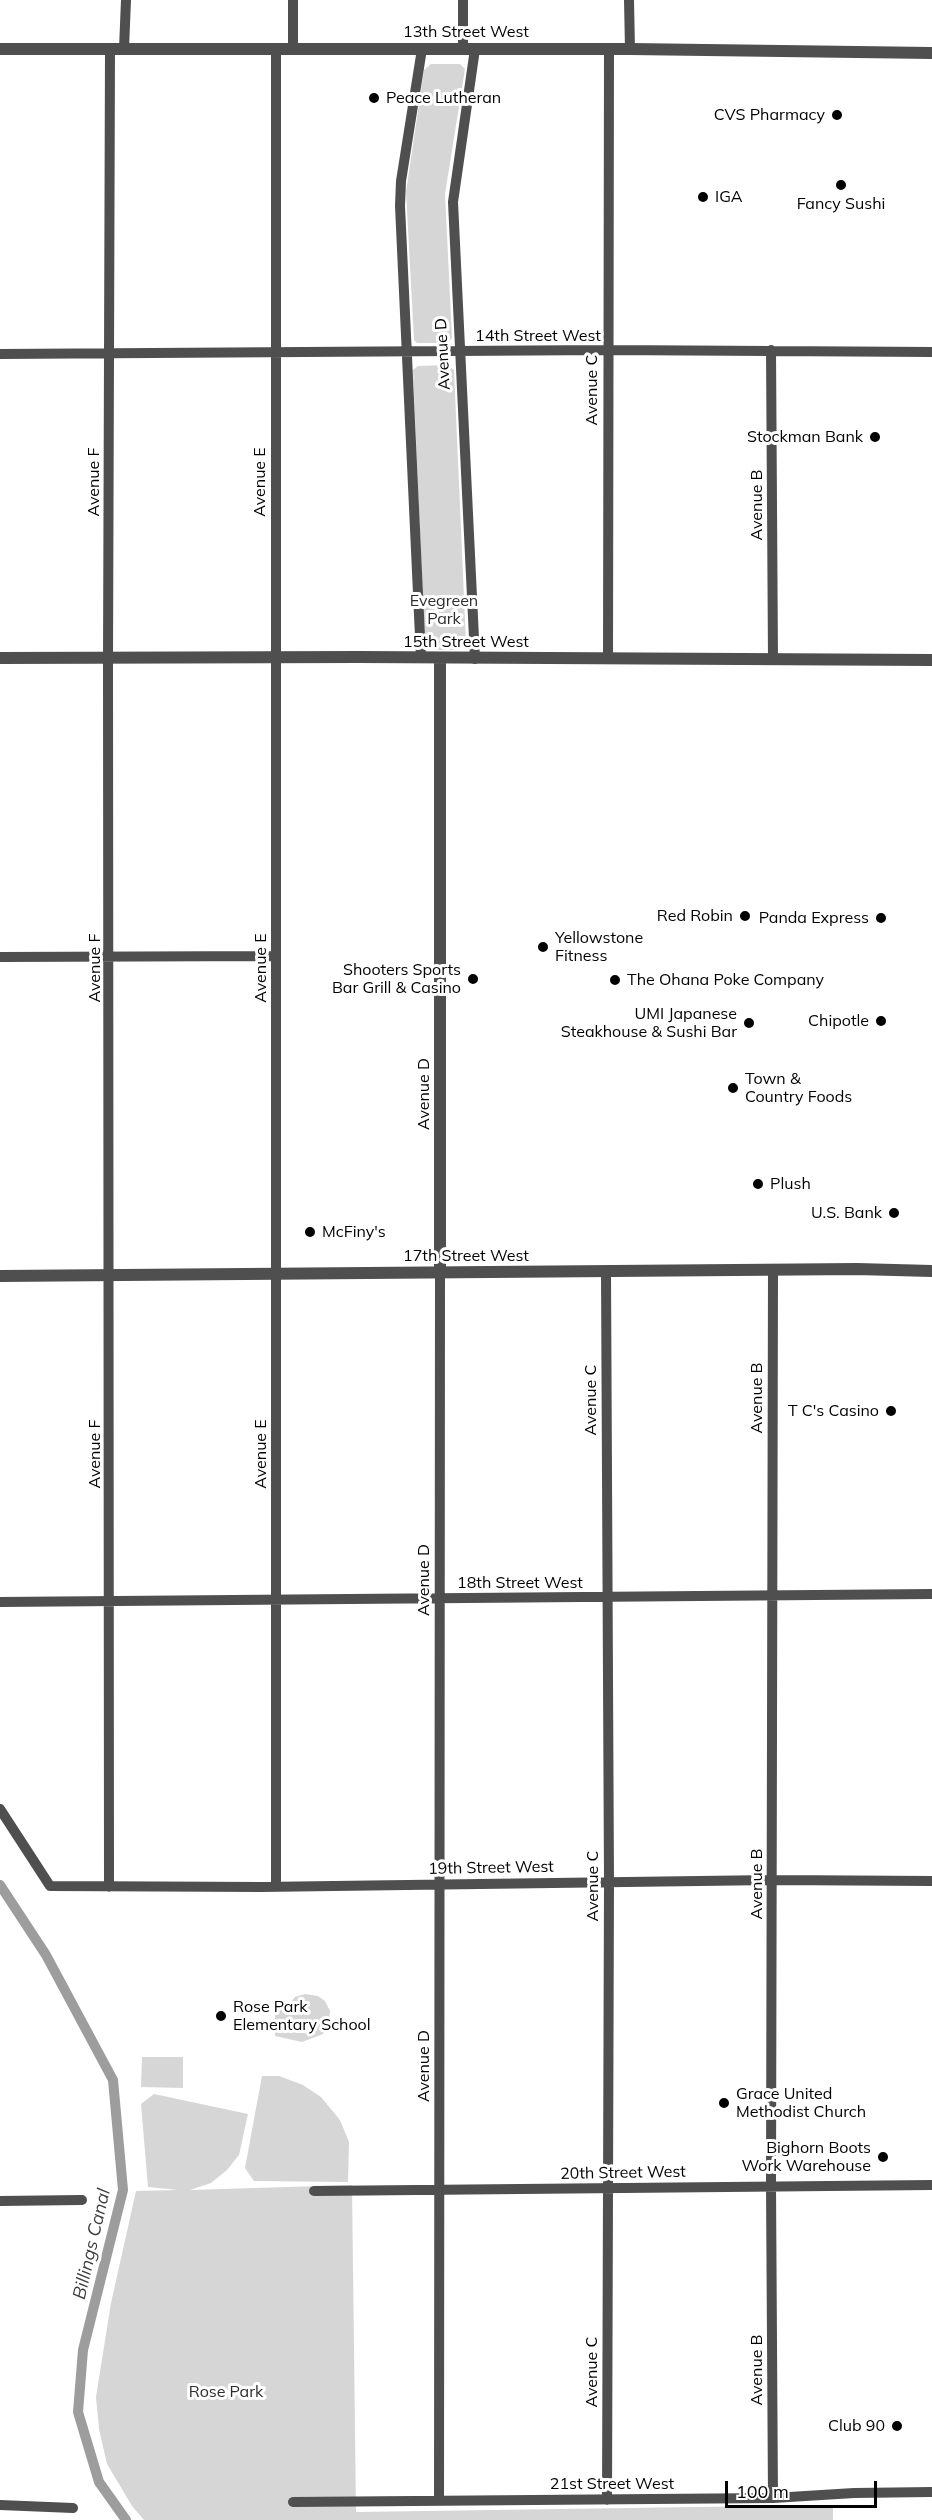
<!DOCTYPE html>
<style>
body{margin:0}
#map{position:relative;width:932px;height:2520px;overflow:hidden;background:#fff;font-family:Mulish,sans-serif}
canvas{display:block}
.scale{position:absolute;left:725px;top:2481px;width:152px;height:27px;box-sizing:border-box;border:3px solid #000;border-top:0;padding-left:8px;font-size:18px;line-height:21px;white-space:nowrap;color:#000;-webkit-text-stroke:4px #fff;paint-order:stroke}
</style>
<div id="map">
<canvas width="932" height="2520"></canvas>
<div class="scale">100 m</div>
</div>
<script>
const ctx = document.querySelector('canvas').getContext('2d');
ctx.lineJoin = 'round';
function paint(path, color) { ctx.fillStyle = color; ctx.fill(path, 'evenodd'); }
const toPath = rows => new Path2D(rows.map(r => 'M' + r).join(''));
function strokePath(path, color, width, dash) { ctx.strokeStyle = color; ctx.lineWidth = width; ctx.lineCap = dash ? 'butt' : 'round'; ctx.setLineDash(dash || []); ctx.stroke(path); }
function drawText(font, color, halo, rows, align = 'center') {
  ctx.font = font + ' Mulish,sans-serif'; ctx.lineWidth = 6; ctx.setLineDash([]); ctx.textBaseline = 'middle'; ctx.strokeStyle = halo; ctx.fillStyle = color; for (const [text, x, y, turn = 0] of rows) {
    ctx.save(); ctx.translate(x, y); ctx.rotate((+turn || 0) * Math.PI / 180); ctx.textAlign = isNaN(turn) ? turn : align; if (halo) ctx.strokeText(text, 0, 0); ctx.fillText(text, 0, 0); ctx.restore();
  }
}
const green = toPath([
 [431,64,460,64,465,69,445,194,452,338,448,343,417,343,414,340,406,192,424,70],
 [447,365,454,370,466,643,464,643,460,650,432,650,432,647,425,644,413,370,418,366],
 [305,1994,318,1996,325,2001,330,2011,329,2025,323,2034,302,2042,275,2036,275,2012,287,2007,295,1997],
 [142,2057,183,2057,183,2088,141,2087],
 [262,2076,279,2076,303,2085,321,2097,340,2120,349,2142,348,2182,254,2181,245,2168],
 [154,2094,248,2114,239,2155,227,2170,211,2183,190,2190,352,2185,356,2512,833,2505,833,2520,144,2520,132,2506,107,2464,99,2429,96,2397,111,2303,136,2191,178,2190,148,2187,141,2104]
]);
const canal = toPath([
 [0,1885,46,1955,113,2080,123,2190,83,2350,78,2412,99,2482,126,2520]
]);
const minor = toPath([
 [293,0,293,49],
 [463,0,463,49],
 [629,0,630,49],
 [124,49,126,0],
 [276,49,276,1887],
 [475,49,453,202,475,659],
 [771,350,773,660],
 [0,354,607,350,932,352],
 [421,658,400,206,401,181,422,49],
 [608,659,609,49],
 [0,957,276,956],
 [773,1270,771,2186,773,2498],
 [606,1272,609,1882,607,2500],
 [0,1602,932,1594],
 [0,1809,50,1886,261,1887,772,1880,932,1881],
 [109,1887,108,659,110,49],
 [314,2191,932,2185],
 [0,2201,82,2200],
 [439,2501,440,1272],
 [293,2502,773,2498,854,2493,932,2492],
 [0,2505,73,2508]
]);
const tertiary = toPath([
 [0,49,630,49,932,53],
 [0,658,358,657,932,660],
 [440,659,440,1272],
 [0,1276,857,1269,932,1271]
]);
const markers = [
 [374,98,6,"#000"],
 [837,115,6,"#000"],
 [841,185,6,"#000"],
 [703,197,6,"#000"],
 [875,437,6,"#000"],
 [745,916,6,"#000"],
 [881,918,6,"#000"],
 [543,947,6,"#000"],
 [473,979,6,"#000"],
 [615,980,6,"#000"],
 [881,1021,6,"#000"],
 [749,1023,6,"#000"],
 [733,1088,6,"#000"],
 [758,1184,6,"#000"],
 [894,1213,6,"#000"],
 [310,1232,6,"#000"],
 [891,1411,6,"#000"],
 [221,2016,6,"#000"],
 [724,2103,6,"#000"],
 [883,2157,6,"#000"],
 [897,2426,6,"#000"]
];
const streetNames = [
 ["13th Street West",466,32],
 ["14th Street West",538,336],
 ["Avenue D",443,354,-93],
 ["Avenue C",592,390,-90],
 ["Avenue F",94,482,-90],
 ["Avenue E",260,482,-90],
 ["Avenue B",757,505,-90],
 ["15th Street West",466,642],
 ["Avenue F",95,968,-90],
 ["Avenue E",261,968,-90],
 ["Avenue D",424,1094,-90],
 ["17th Street West",466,1256],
 ["Avenue B",757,1398,-90],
 ["Avenue C",591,1400,-90],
 ["Avenue F",95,1454,-90],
 ["Avenue E",261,1454,-90],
 ["Avenue D",424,1580,-90],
 ["18th Street West",520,1583],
 ["19th Street West",491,1868,-1],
 ["Avenue B",757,1884,-90],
 ["Avenue C",593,1886,-90],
 ["Avenue D",424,2066,-90],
 ["20th Street West",623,2173,-1],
 ["Avenue B",757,2370,-90],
 ["Avenue C",592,2372,-90],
 ["21st Street West",612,2484]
];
const poiNames = [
 ["Peace Lutheran",386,98,"left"],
 ["CVS Pharmacy",825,115],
 ["IGA",715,197,"left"],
 ["Fancy Sushi",841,204,"center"],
 ["Stockman Bank",863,437],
 ["Red Robin",733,916],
 ["Panda Express",869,918],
 ["Yellowstone",555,938,"left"],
 ["Fitness",555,956,"left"],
 ["Shooters Sports",461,970],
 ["Bar Grill & Casino",461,988],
 ["The Ohana Poke Company",627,980,"left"],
 ["UMI Japanese",737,1014],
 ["Steakhouse & Sushi Bar",737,1032],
 ["Chipotle",869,1021],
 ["Town &",745,1079,"left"],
 ["Country Foods",745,1097,"left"],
 ["Plush",770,1184,"left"],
 ["U.S. Bank",882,1213],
 ["McFiny's",322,1232,"left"],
 ["T C's Casino",879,1411],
 ["Rose Park",233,2007,"left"],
 ["Elementary School",233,2025,"left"],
 ["Grace United",736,2094,"left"],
 ["Methodist Church",736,2112,"left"],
 ["Bighorn Boots",871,2148],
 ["Work Warehouse",871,2166],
 ["Club 90",885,2426]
];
const parkNames = [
 ["Evegreen",444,601],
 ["Park",444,619],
 ["Rose Park",226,2392]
];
const waterNames = [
 ["Billings Canal",92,2244,-77]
];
paint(green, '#d6d6d6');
strokePath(canal, '#9d9d9d', 10);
strokePath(minor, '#4f4f4f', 10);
strokePath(tertiary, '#4f4f4f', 12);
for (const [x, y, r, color] of markers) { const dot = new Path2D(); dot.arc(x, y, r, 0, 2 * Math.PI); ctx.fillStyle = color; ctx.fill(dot); strokePath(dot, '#fff', 2); }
drawText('16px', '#000', '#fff', streetNames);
drawText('16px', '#000', '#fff', poiNames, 'right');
drawText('16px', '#2d2d2d', '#fff', parkNames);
drawText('italic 18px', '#3e3e3e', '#fff', waterNames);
</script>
